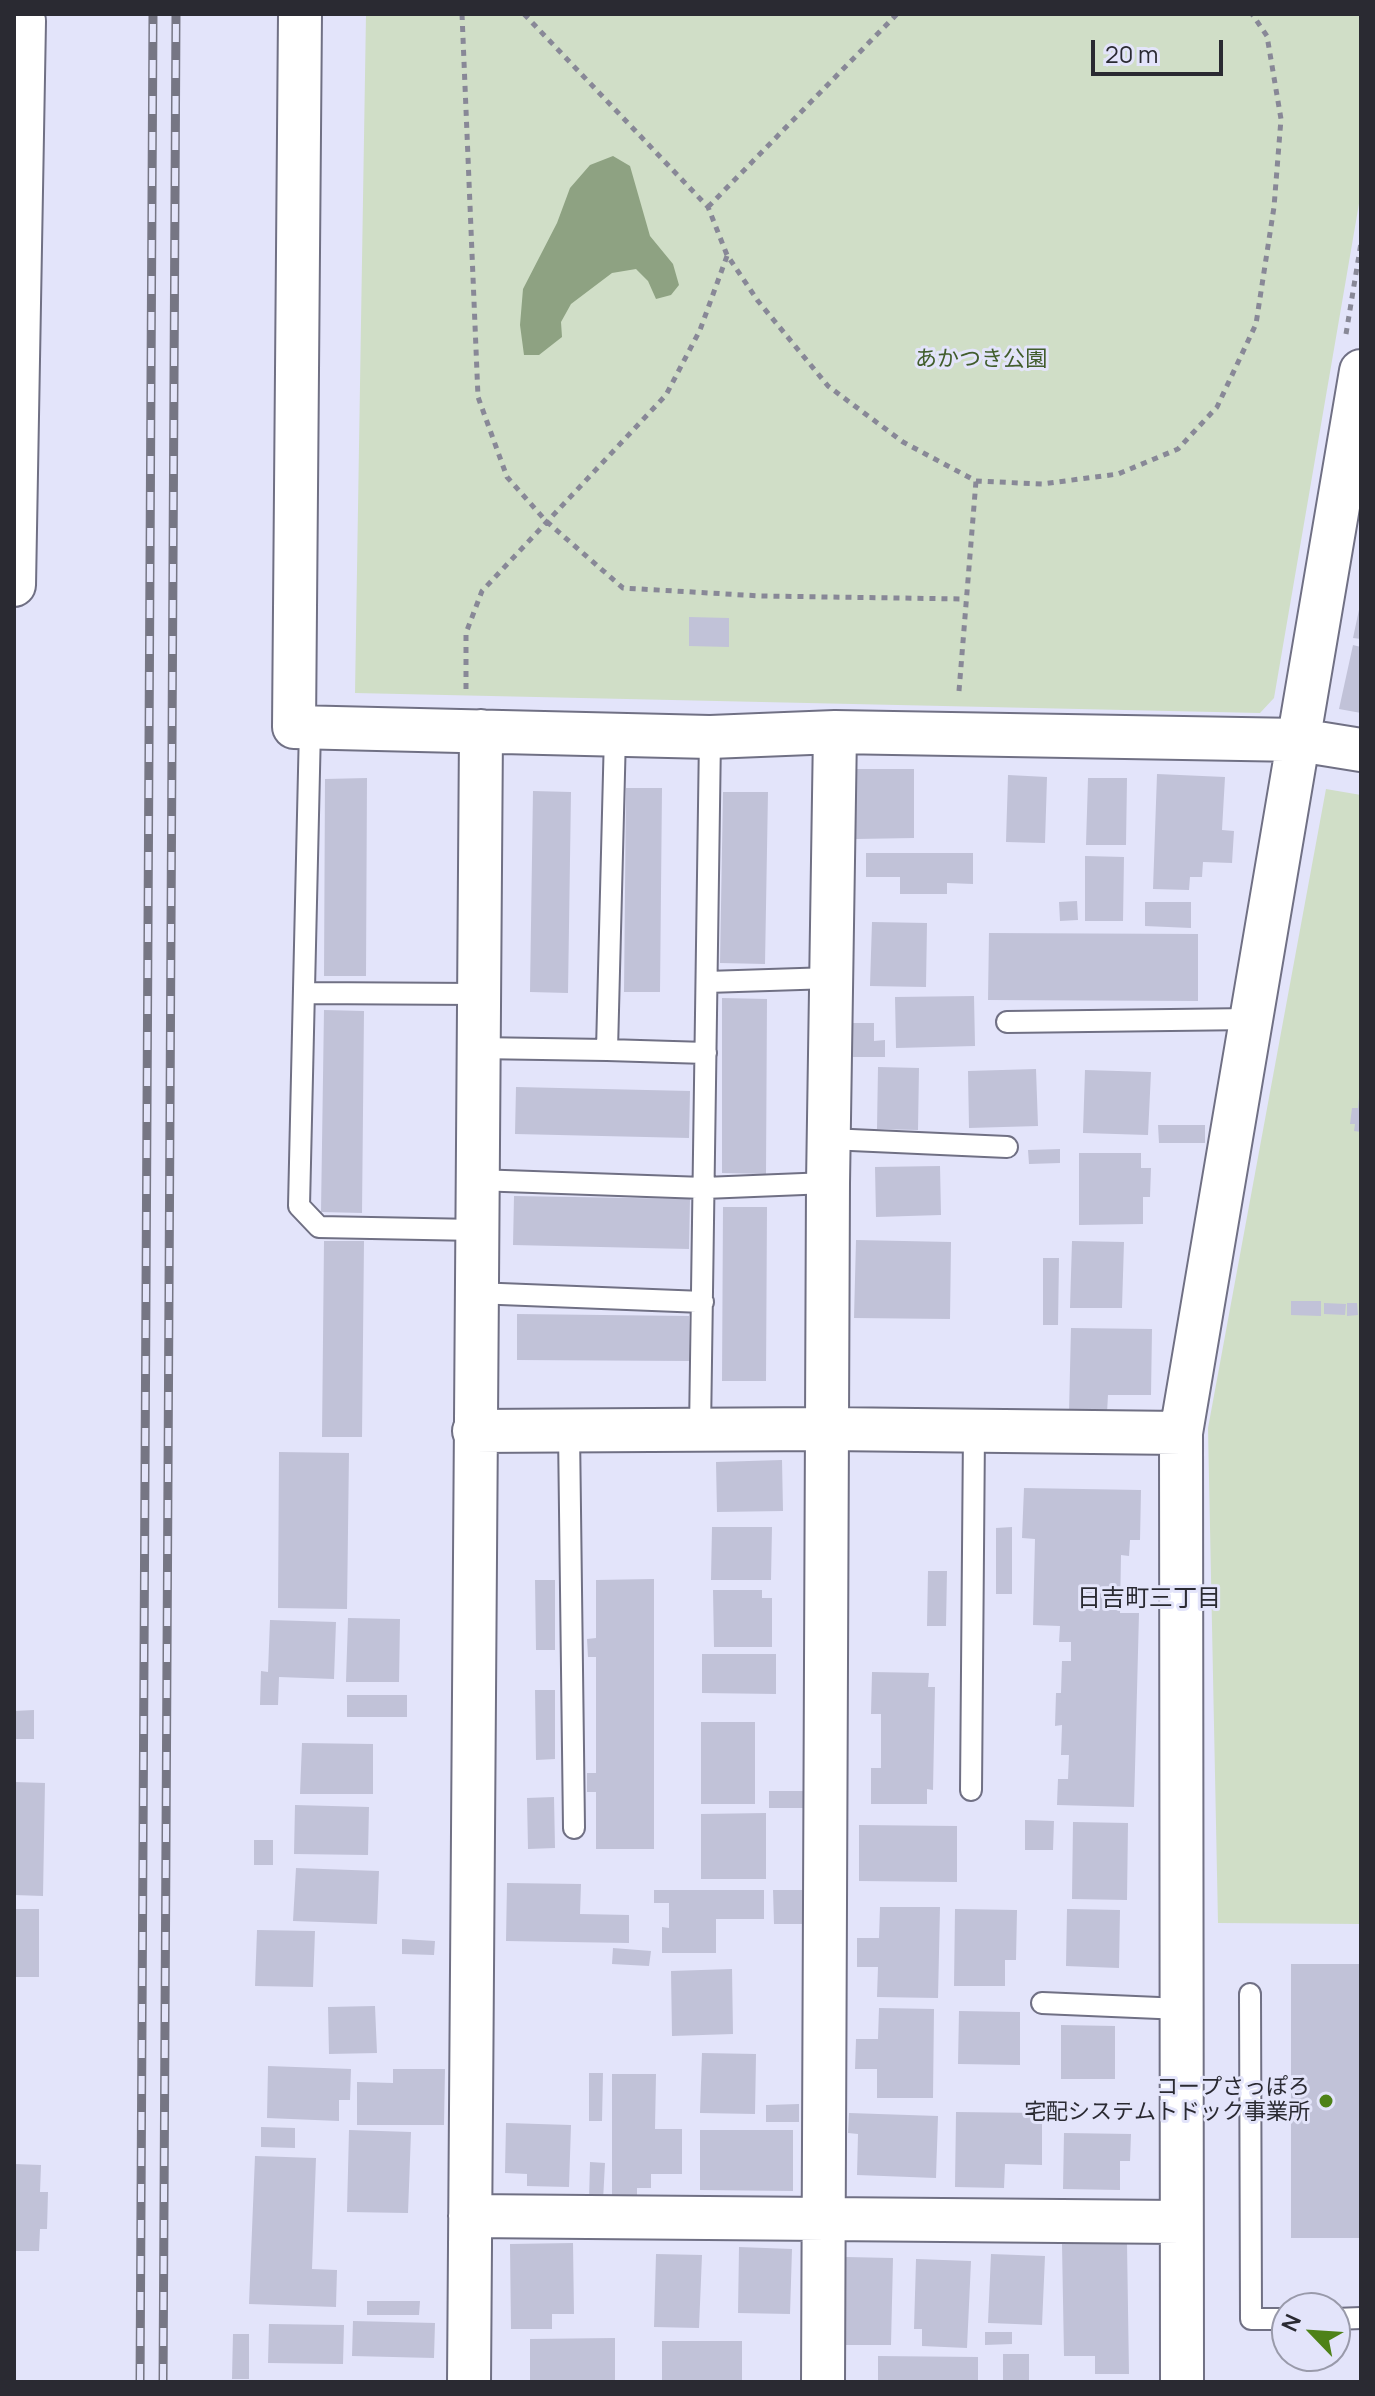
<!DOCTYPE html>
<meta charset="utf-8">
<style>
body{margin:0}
#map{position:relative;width:1375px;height:2396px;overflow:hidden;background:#e3e4fa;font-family:Manrope,sans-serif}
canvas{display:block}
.frame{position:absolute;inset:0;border:16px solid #2a2a32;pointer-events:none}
.north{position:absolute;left:1271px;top:2292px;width:80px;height:80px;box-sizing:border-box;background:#e3e4fa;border:2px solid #999aaa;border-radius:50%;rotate:295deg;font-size:22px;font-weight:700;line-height:32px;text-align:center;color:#2a2a32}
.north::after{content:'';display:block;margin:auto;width:28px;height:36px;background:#4e8218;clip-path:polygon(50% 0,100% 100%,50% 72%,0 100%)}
.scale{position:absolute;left:1091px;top:40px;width:132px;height:36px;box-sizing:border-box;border:4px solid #2a2a32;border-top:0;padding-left:10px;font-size:24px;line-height:28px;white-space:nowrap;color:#2a2a32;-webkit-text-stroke:6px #e3e4fa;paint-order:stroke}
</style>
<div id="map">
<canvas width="1375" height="2396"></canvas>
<div class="frame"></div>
<div class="north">N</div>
<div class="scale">20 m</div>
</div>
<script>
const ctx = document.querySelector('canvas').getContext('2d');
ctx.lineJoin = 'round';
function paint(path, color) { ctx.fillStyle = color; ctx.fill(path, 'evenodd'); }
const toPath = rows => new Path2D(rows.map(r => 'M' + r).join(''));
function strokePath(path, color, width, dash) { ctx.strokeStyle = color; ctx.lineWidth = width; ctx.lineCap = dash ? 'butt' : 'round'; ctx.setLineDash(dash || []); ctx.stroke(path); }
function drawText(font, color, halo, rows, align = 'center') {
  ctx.font = font + ' Manrope,"Noto Sans JP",sans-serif'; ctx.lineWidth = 6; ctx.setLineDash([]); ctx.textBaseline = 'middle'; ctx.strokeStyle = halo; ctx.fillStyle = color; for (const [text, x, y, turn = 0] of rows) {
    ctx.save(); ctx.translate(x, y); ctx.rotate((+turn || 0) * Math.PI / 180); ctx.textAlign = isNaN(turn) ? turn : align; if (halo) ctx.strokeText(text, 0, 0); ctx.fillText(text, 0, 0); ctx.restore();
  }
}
const green = toPath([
 [366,14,1361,14,1361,192,1274,698,1260,713,355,693],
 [1326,789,1361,795,1361,1924,1218,1923,1208,1428]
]);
const water = toPath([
 [613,156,630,166,650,236,673,264,679,285,671,295,656,299,648,281,636,269,612,273,571,304,561,322,562,337,539,355,524,355,520,325,523,289,557,223,570,188,590,165]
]);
const building = toPath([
 [1360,605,1361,605,1361,639,1353,638],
 [689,617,729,618,729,647,689,646],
 [1353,645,1361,647,1361,713,1339,709],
 [856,769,914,769,914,838,856,839],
 [1157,774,1225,777,1222,830,1234,831,1232,863,1203,862,1202,877,1190,877,1189,890,1153,889],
 [1008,775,1047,777,1045,843,1006,842],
 [367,778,366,976,324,976,325,779],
 [1088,778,1127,778,1126,845,1086,845],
 [626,788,662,788,660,992,624,992],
 [533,791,571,792,568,993,530,992],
 [723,792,768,792,765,964,720,963],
 [866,853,973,853,973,884,947,883,947,894,900,894,900,877,866,877],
 [1085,856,1124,857,1123,921,1085,921],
 [1077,901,1078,920,1060,921,1059,902],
 [1145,902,1191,902,1191,928,1145,926],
 [872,922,927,923,926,987,870,986],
 [989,933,1198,934,1198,1001,988,1000],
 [974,996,975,1046,896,1048,895,997],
 [722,998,767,999,766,1174,722,1173],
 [324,1010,364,1011,362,1213,321,1212],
 [850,1023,874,1023,874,1041,885,1040,885,1057,851,1057],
 [878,1067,919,1068,918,1130,877,1129],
 [1036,1069,1038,1126,969,1128,968,1071],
 [1085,1070,1151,1072,1148,1135,1083,1133],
 [516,1087,690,1091,689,1138,515,1134],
 [1359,1098,1361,1099,1361,1132,1354,1131,1355,1124,1350,1124,1352,1108,1358,1108],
 [1158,1125,1205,1125,1205,1143,1159,1143],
 [1060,1149,1060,1163,1029,1164,1028,1150],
 [1079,1153,1141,1153,1141,1168,1151,1168,1150,1197,1143,1197,1143,1224,1079,1225],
 [940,1166,941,1215,876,1217,875,1167],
 [514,1196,690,1199,689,1249,513,1245],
 [723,1207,767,1207,766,1381,722,1381],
 [856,1240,951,1242,950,1319,854,1318],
 [324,1241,364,1241,362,1437,322,1437],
 [1072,1241,1124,1242,1122,1308,1070,1308],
 [1043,1258,1059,1258,1058,1325,1043,1325],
 [1291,1301,1321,1301,1321,1316,1291,1315],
 [1324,1303,1346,1304,1345,1315,1324,1314],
 [1347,1303,1357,1303,1358,1315,1347,1316],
 [517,1314,689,1316,689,1361,517,1360],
 [1071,1328,1152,1329,1151,1395,1108,1395,1107,1413,1069,1413],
 [279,1452,349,1453,347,1609,278,1608],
 [782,1460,783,1511,717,1512,716,1462],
 [1024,1488,1141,1490,1140,1540,1130,1540,1129,1556,1121,1555,1120,1613,1139,1613,1134,1807,1057,1805,1058,1779,1068,1779,1069,1755,1061,1755,1062,1725,1055,1726,1056,1693,1061,1693,1062,1661,1071,1661,1071,1642,1059,1642,1060,1626,1033,1625,1035,1539,1022,1538],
 [712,1527,772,1527,771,1580,711,1580],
 [1012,1527,1012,1594,996,1594,996,1528],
 [928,1571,947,1571,946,1626,927,1626],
 [654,1579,654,1849,596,1849,596,1792,587,1792,587,1773,596,1773,596,1657,588,1657,587,1639,596,1638,596,1580],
 [535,1580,555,1580,555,1650,536,1650],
 [713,1590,762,1590,762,1598,772,1598,772,1647,714,1647],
 [348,1618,400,1619,399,1682,346,1682],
 [270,1620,336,1622,334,1679,279,1677,278,1705,260,1705,261,1671,268,1672],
 [702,1654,776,1654,776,1694,702,1693],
 [872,1672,929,1673,928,1687,935,1687,933,1790,927,1789,927,1804,871,1804,871,1768,881,1768,881,1714,871,1714],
 [535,1690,555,1690,555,1759,536,1760],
 [347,1695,407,1695,407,1717,347,1717],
 [34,1710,34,1739,14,1739,14,1711],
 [701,1722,755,1722,755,1804,701,1804],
 [302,1743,373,1744,373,1794,300,1794],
 [14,1782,45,1783,43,1896,14,1895],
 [769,1791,806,1791,806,1808,769,1808],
 [554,1797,555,1848,528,1849,527,1798],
 [295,1805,369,1807,368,1855,294,1854],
 [766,1813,766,1879,701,1879,701,1814],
 [1025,1820,1054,1821,1053,1850,1025,1850],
 [1073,1822,1128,1823,1127,1900,1072,1899],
 [859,1825,957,1826,957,1882,859,1881],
 [254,1840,273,1840,273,1865,254,1865],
 [296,1868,379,1871,377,1924,293,1921],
 [507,1883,581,1884,580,1914,629,1915,629,1943,506,1941],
 [654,1890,764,1890,764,1919,716,1919,716,1953,662,1953,662,1927,669,1928,669,1903,654,1903],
 [773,1890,805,1890,806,1924,774,1924],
 [880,1907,940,1907,938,1998,877,1997,878,1967,857,1967,857,1938,879,1938],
 [14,1909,39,1909,39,1977,14,1977],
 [955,1909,1017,1910,1016,1960,1005,1960,1005,1986,954,1986],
 [1067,1909,1120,1910,1119,1968,1066,1966],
 [257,1930,315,1931,313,1987,255,1986],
 [402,1939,435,1941,434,1955,402,1954],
 [613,1948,651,1951,649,1966,612,1964],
 [1291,1964,1361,1964,1361,2238,1291,2238],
 [732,1969,733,2034,672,2036,671,1971],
 [375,2006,377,2053,329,2054,328,2007],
 [879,2008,934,2009,933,2098,877,2098,877,2069,855,2069,856,2039,878,2039],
 [959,2011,1020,2012,1020,2065,958,2064],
 [1061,2025,1115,2026,1115,2079,1061,2079],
 [702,2053,756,2054,755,2114,700,2113],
 [268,2066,351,2069,350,2100,339,2100,339,2121,267,2118],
 [393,2069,445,2069,444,2125,357,2125,357,2082,393,2083],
 [589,2073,603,2073,602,2121,589,2121],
 [612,2074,656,2074,655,2129,682,2129,682,2174,651,2174,651,2188,637,2188,637,2203,612,2203],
 [799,2104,799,2122,766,2122,766,2105],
 [956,2112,1042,2113,1042,2165,1005,2164,1004,2188,955,2187],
 [849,2113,938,2116,936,2178,857,2175,858,2134,848,2133],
 [506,2123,571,2125,569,2187,527,2186,527,2174,505,2173],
 [261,2127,295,2128,295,2148,261,2147],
 [349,2130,411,2132,408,2213,347,2212],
 [700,2130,793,2130,793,2191,700,2190],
 [1064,2133,1131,2134,1130,2161,1120,2161,1120,2190,1063,2189],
 [255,2156,316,2158,312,2269,337,2270,336,2307,249,2304],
 [590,2162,605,2163,603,2201,589,2200],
 [14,2164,41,2165,40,2192,48,2192,47,2229,40,2229,39,2251,14,2251],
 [573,2243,574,2314,552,2314,552,2329,511,2329,510,2244],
 [1127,2243,1129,2374,1095,2374,1095,2356,1064,2356,1062,2244],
 [739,2247,792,2249,790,2314,738,2313],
 [656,2254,702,2255,699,2328,654,2327],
 [991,2254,1045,2256,1042,2325,988,2323],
 [846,2257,893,2258,891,2345,843,2345],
 [916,2259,971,2261,967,2348,922,2346,922,2329,914,2329],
 [367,2301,420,2301,419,2315,367,2315],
 [353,2321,435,2323,434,2358,352,2356],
 [269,2324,344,2325,343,2364,268,2363],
 [985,2332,1012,2332,1012,2344,985,2345],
 [233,2334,249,2334,249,2379,232,2379],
 [615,2338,615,2382,530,2382,530,2339],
 [662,2341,742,2341,742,2381,662,2382],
 [1003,2354,1029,2354,1029,2382,1003,2382],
 [878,2356,978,2357,978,2382,878,2382]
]);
const path = toPath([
 [462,14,478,397,507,477,546,521,623,588,761,596,965,599],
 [524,14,708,207,727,255,758,301,828,386,903,442,976,481,1042,484,1118,474,1178,449,1217,407,1256,324,1274,207,1281,119,1267,36,1252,14],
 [708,207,897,14],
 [1346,334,1361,243],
 [466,689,466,633,482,591,666,395,700,330,727,256],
 [959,691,976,481]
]);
const service = toPath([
 [310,728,299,1206,319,1227,476,1230],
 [615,734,607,1050,706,1053],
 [707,982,831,978],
 [304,993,478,994],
 [1007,1022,1252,1019],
 [477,1048,607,1050],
 [829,1139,1007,1147],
 [476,1180,704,1188,828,1183],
 [475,1293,703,1302],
 [700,1430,710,737],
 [569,1431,574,1828],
 [971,1790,974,1431],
 [1250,1994,1251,2319,1287,2319],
 [1042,2003,1182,2009],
 [1335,2319,1361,2318]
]);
const minor = toPath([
 [300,14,294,727,710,737,835,732,1299,740,1361,750],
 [14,18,24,21,14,585],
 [474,1431,828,1429,1181,1433],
 [470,2216,1180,2222],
 [469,2382,481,731],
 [823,2382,828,1183,835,732],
 [1182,2382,1181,1433,1361,371]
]);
const rail = toPath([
 [140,2382,153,14],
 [163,2382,176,14]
]);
const markers = [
 [1326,2101,8,"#4e8218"]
];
const parkNames = [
 ["あかつき公園",981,360]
];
const poiNames = [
 ["コープさっぽろ",1310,2088],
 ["宅配システムトドック事業所",1310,2113]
];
const neighbourhoodNames = [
 ["日吉町三丁目",1149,1599]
];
paint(green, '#d0dec7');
paint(water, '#8ea282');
paint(building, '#c1c2d8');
strokePath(service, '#707084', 24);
strokePath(minor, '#707084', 46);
strokePath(path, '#888897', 5, [6, 6]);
strokePath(service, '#fff', 20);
strokePath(minor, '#fff', 42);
strokePath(rail, '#767684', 9);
strokePath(rail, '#e3e4fa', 6, [18]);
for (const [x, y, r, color] of markers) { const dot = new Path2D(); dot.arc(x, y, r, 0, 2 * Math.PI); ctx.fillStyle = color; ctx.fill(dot); strokePath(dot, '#e3e4fa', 3); }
drawText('22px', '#415d2c', '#e3e4fa', parkNames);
drawText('22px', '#2a2a32', '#e3e4fa', poiNames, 'right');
drawText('24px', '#2a2a32', '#e3e4fa', neighbourhoodNames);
</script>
